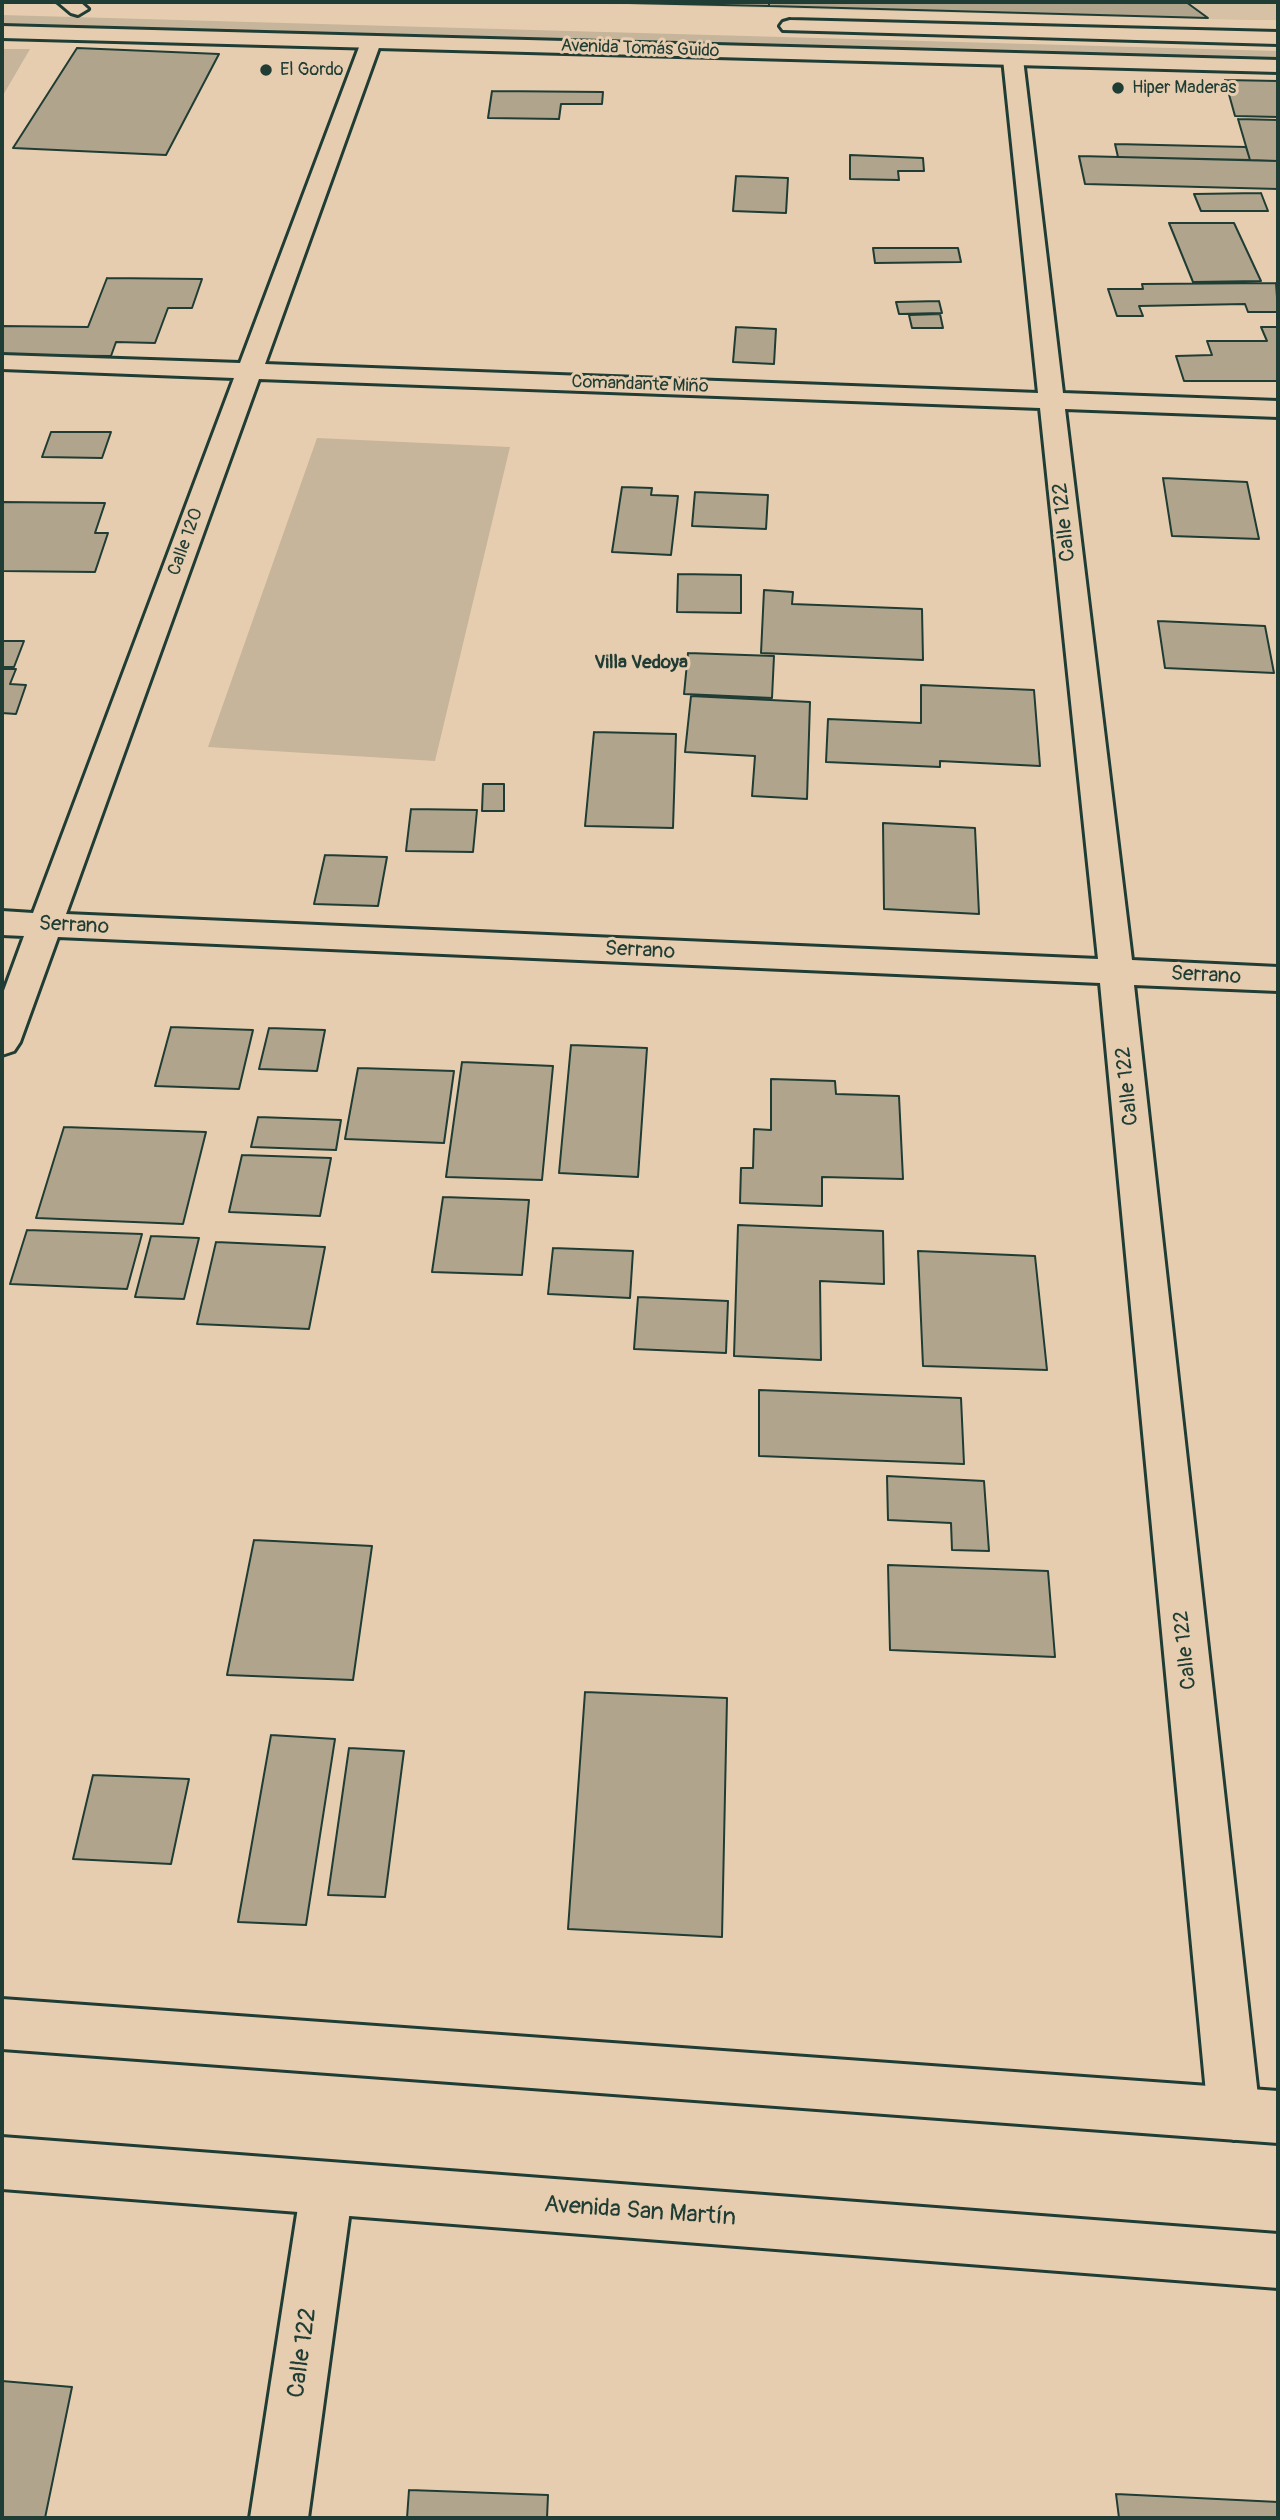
<!DOCTYPE html>
<meta charset="utf-8">
<style>
body{margin:0}
#map{position:relative;width:1280px;height:2520px;overflow:hidden;background:#e7cdaf;font-family:Pangolin,sans-serif}
canvas{display:block}
.frame{position:absolute;inset:0;border:4px solid #1f3d34;pointer-events:none}
</style>
<div id="map">
<canvas width="1280" height="2520"></canvas>
<div class="frame"></div>
</div>
<script>
const ctx = document.querySelector('canvas').getContext('2d');
ctx.lineJoin = 'round';
function paint(path, color) { ctx.fillStyle = color; ctx.fill(path, 'evenodd'); }
const toPath = rows => new Path2D(rows.map(r => 'M' + r).join(''));
function strokePath(path, color, width, dash) { ctx.strokeStyle = color; ctx.lineWidth = width; ctx.lineCap = dash ? 'butt' : 'round'; ctx.setLineDash(dash || []); ctx.stroke(path); }
function drawText(font, color, halo, rows, align = 'center') {
  ctx.font = font + ' Pangolin,sans-serif'; ctx.lineWidth = 6; ctx.setLineDash([]); ctx.textBaseline = 'middle'; ctx.strokeStyle = halo; ctx.fillStyle = color; for (const [text, x, y, turn = 0] of rows) {
    ctx.save(); ctx.translate(x, y); ctx.rotate((+turn || 0) * Math.PI / 180); ctx.textAlign = isNaN(turn) ? turn : align; if (halo) ctx.strokeText(text, 0, 0); ctx.fillText(text, 0, 0); ctx.restore();
  }
}
const built = toPath([
 [524,2,1278,2,1278,20,1248,20]
]);
const green = toPath([
 [2,15,1278,51,1278,62,2,25],
 [2,49,30,49,2,97],
 [317,438,510,447,435,761,208,747]
]);
const building = toPath([
 [582,2,769,2,769,6,582,2],
 [769,2,1186,2,1208,18,769,6,769,2],
 [77,48,219,54,166,155,13,148,77,48],
 [1225,80,1278,81,1278,117,1235,116,1225,80],
 [492,91,603,92,602,104,561,104,559,119,488,118,492,91],
 [1238,119,1278,120,1278,161,1250,160,1238,119],
 [1115,144,1246,147,1250,160,1118,157,1115,144],
 [850,155,923,158,924,171,898,171,899,180,850,179,850,155],
 [1079,156,1278,161,1278,189,1085,184,1079,156],
 [736,176,788,178,786,213,733,211,736,176],
 [1261,193,1268,211,1201,211,1194,194,1261,193],
 [1169,223,1234,223,1261,281,1193,282,1169,223],
 [873,248,958,248,961,262,875,263,873,248],
 [107,278,202,279,192,308,168,308,155,343,116,342,111,356,2,355,2,326,88,327,107,278],
 [1276,283,1278,312,1248,312,1245,304,1139,306,1143,316,1117,316,1108,289,1143,289,1142,284,1276,283],
 [939,301,942,313,899,314,896,302,939,301],
 [940,314,943,328,912,328,909,315,940,314],
 [736,327,776,329,774,364,733,362,736,327],
 [1261,327,1278,327,1278,381,1184,381,1176,356,1212,355,1207,341,1267,341,1261,327],
 [51,432,111,432,102,458,42,457,51,432],
 [1163,478,1247,482,1259,539,1172,536,1163,478],
 [622,487,652,488,651,495,678,496,671,555,612,552,622,487],
 [695,492,768,495,766,529,692,526,695,492],
 [2,502,105,503,95,533,108,533,95,572,2,571,2,502],
 [678,574,741,575,741,613,677,612,678,574],
 [764,590,793,592,792,604,922,609,923,660,761,653,764,590],
 [1158,621,1265,626,1274,673,1165,668,1158,621],
 [2,641,24,641,14,667,2,667,2,641],
 [688,653,774,656,772,698,684,694,688,653],
 [2,669,16,669,10,684,26,685,16,714,2,713,2,669],
 [921,685,1034,690,1040,766,940,761,940,767,826,762,828,719,921,723,921,685],
 [691,696,810,702,807,799,752,796,755,756,685,752,691,696],
 [594,732,676,734,673,828,585,826,594,732],
 [483,784,504,784,504,811,482,811,483,784],
 [411,809,477,810,473,852,406,851,411,809],
 [883,823,975,828,979,914,884,909,883,823],
 [325,855,387,857,378,906,314,904,325,855],
 [171,1027,253,1030,239,1089,155,1086,171,1027],
 [269,1028,325,1030,317,1071,259,1069,269,1028],
 [571,1045,647,1048,638,1177,559,1173,571,1045],
 [462,1062,553,1066,542,1180,446,1177,462,1062],
 [358,1068,454,1071,444,1143,345,1139,358,1068],
 [771,1079,835,1081,836,1094,899,1096,903,1179,822,1177,822,1206,740,1203,741,1168,753,1168,754,1129,771,1130,771,1079],
 [258,1117,341,1120,336,1150,251,1147,258,1117],
 [64,1127,206,1132,183,1224,36,1218,64,1127],
 [242,1155,331,1158,320,1216,229,1212,242,1155],
 [443,1197,529,1200,522,1275,432,1272,443,1197],
 [738,1225,883,1231,884,1284,820,1281,821,1360,734,1356,738,1225],
 [27,1230,142,1234,127,1289,10,1284,27,1230],
 [151,1236,199,1238,184,1299,135,1297,151,1236],
 [216,1242,325,1247,309,1329,197,1324,216,1242],
 [553,1248,633,1251,630,1298,548,1294,553,1248],
 [918,1251,1035,1256,1047,1370,923,1366,918,1251],
 [638,1297,728,1301,726,1353,634,1349,638,1297],
 [759,1390,961,1398,964,1464,759,1456,759,1390],
 [887,1476,984,1481,989,1551,952,1550,951,1523,888,1520,887,1476],
 [254,1540,372,1546,353,1680,227,1675,254,1540],
 [888,1565,1048,1571,1055,1657,890,1650,888,1565],
 [585,1692,727,1698,722,1937,568,1929,585,1692],
 [271,1735,335,1739,306,1925,238,1922,271,1735],
 [349,1748,404,1751,385,1897,328,1895,349,1748],
 [93,1775,189,1779,171,1864,73,1859,93,1775],
 [2,2381,72,2387,45,2518,2,2518,2,2381],
 [409,2490,548,2495,547,2518,407,2518,409,2490],
 [1116,2494,1278,2502,1278,2518,1119,2518,1116,2494]
]);
const minor = toPath([
 [58,2,80,2,88,9,78,15,71,13,58,2],
 [371,36,378,38,381,42,265,364,1038,393,1003,59,1006,55,1013,53,1020,55,1023,59,1063,393,1278,401,1278,417,1065,409,1132,960,1278,967,1278,991,1134,985,1260,2114,1252,2132,1234,2140,1216,2132,1208,2114,1100,983,58,937,20,1042,14,1051,2,1055,2,996,24,936,2,935,2,911,33,913,234,378,2,369,2,355,240,363,361,42,364,38,371,36],
 [259,379,1040,408,1098,959,66,914,259,379],
 [327,2162,346,2169,353,2188,308,2518,250,2518,301,2188,308,2169,327,2162]
]);
const major = toPath([
 [790,20,1278,32,1278,44,783,30,780,26,783,22,790,20],
 [2,26,1278,60,1278,72,2,38,2,26],
 [2,1999,1278,2091,1278,2143,2,2049,2,1999],
 [2,2137,1278,2234,1278,2288,2,2189,2,2137]
]);
const markers = [
 [266,70,7,"#1f3d34"],
 [1118,88,7,"#1f3d34"]
];
const farStreetnames = [
 ["Avenida Tomás Guido",640,49,2],
 ["Comandante Miño",640,385,2],
 ["Calle 120",186,542,-70]
];
const farPoinames = [
 ["El Gordo",280,70],
 ["Hiper Maderas",1132,88]
];
const farNeighbourhoodnames = [
 ["Villa Vedoya",641,663]
];
const streetNames = [
 ["Calle 122",1065,522,-96],
 ["Serrano",74,926,3],
 ["Serrano",640,951,3],
 ["Serrano",1206,976,3],
 ["Calle 122",1128,1086,-96],
 ["Calle 122",1186,1650,-96]
];
const nearStreetnames = [
 ["Avenida San Martín",640,2212,4],
 ["Calle 122",303,2353,-82]
];
paint(built, '#d6c1a4');
paint(green, '#c6b59a');
paint(building, '#b0a48c');
strokePath(building, '#1f3d34', 2);
strokePath(minor, '#1f3d34', 6);
strokePath(major, '#1f3d34', 6);
paint(minor, '#e7cdaf');
paint(major, '#e7cdaf');
for (const [x, y, r, color] of markers) { const dot = new Path2D(); dot.arc(x, y, r, 0, 2 * Math.PI); ctx.fillStyle = color; ctx.fill(dot); strokePath(dot, '#e7cdaf', 2.5); }
drawText('18px', '#1f3d34', '#e7cdaf', farStreetnames);
drawText('18px', '#1f3d34', '#e7cdaf', farPoinames, 'left');
drawText('bold 19px', '#1f3d34', '#e7cdaf', farNeighbourhoodnames);
drawText('21px', '#1f3d34', '#e7cdaf', streetNames);
drawText('24px', '#1f3d34', '#e7cdaf', nearStreetnames);
</script>
